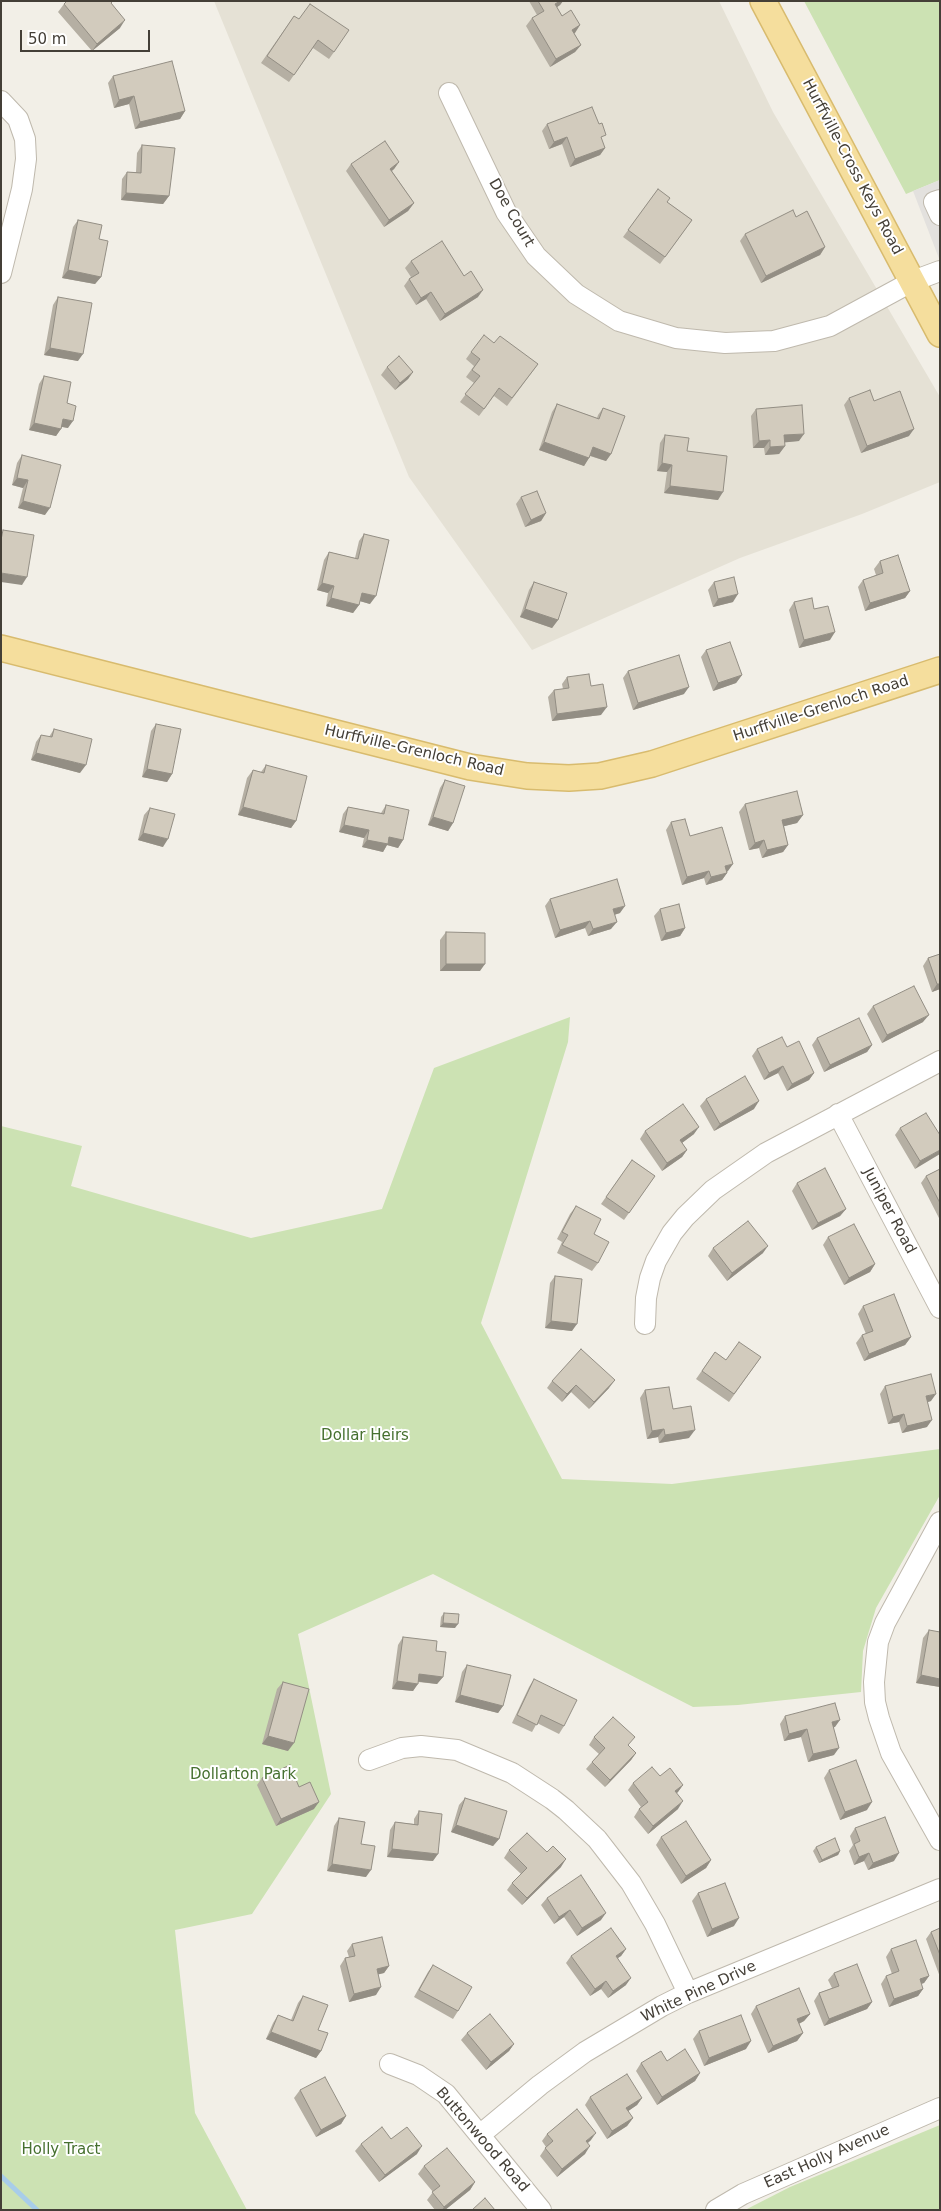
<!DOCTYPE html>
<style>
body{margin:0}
#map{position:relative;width:941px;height:2211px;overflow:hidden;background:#f2efe7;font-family:"DejaVu Sans",sans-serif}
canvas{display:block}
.frame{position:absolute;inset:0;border:2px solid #443f37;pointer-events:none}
.scale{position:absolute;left:20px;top:30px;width:130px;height:22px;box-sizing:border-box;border:2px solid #443f37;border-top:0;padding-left:6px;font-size:15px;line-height:18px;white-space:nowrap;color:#443f37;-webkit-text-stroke:4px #fff;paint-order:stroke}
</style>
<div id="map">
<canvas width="941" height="2211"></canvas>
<div class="frame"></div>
<div class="scale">50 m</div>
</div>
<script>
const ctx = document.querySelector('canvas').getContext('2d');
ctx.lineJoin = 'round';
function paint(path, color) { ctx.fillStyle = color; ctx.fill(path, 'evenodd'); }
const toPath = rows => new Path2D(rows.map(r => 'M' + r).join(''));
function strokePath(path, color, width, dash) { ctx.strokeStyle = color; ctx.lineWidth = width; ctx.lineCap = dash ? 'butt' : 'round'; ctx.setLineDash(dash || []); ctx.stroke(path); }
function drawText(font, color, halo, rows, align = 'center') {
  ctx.font = font + ' "DejaVu Sans",sans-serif'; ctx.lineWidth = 4; ctx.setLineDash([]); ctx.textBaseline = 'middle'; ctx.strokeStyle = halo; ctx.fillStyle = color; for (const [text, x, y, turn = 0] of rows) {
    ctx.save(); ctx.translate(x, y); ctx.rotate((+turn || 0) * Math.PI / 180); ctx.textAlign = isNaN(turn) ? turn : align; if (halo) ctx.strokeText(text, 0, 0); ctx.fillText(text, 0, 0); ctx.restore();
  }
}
const residential = toPath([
 [214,1,719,1,773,112,940,397,940,482,862,514,740,558,532,650,409,477]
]);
const green = toPath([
 [804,1,940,1,940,180,906,194],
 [570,1017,568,1042,481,1323,562,1479,672,1484,940,1449,940,1495,876,1608,863,1651,861,1692,738,1705,693,1707,433,1574,298,1634,331,1794,252,1914,175,1930,195,2113,247,2210,1,2210,1,1126,82,1146,71,1186,251,1238,382,1209,434,1068],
 [940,2125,940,2210,745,2210,790,2187]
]);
const parking = toPath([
 [940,180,940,261,913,191]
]);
const stream = toPath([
 [1,2176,37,2210]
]);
const minor = toPath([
 [449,93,506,212,536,256,576,294,619,321,676,338,725,343,774,341,830,326,913,281,940,271],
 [1,101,18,119,25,139,26,159,22,189,1,273],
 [940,200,934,202,940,215],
 [838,1114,940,1308],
 [645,1324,646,1298,650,1278,656,1261,672,1233,685,1217,713,1190,766,1153,940,1061],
 [940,1522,885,1623,878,1642,874,1682,875,1702,879,1718,891,1753,940,1840],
 [369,1760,402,1748,421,1746,457,1750,512,1773,552,1799,566,1810,597,1839,631,1883,655,1924,688,1993],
 [390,2064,418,2075,446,2094,541,2210],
 [481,2134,540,2085,585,2052,662,2006,688,1993,940,1889],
 [716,2210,743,2194,940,2108]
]);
const major = toPath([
 [763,1,940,334],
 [1,648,470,767,527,776,569,778,600,776,652,764,940,670]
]);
const wall = toPath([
 [529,1,563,1,560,5,557,7,562,16,580,25,574,33,581,45,575,52,550,67,526,26,532,18,537,15],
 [64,4,112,5,120,28,92,51,58,12],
 [294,16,334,52,329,59,313,48,289,82,261,63],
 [113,76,185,111,180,119,135,129,129,104,114,108,108,83],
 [547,124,605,148,600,155,570,167,562,144,549,149,542,131],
 [142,145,169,196,163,204,121,200,122,179,127,172,136,172,137,153],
 [399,162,394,169,392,171,414,203,408,211,384,227,346,171,351,164],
 [658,189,667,202,692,220,660,264,623,237],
 [796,217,825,247,820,255,761,283,740,241,745,234],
 [78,220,99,239,101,277,95,284,62,278,73,227],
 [411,261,478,297,440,321,426,299,416,305,404,286,409,279,411,277,405,268],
 [58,297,78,361,44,355,53,305],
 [494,343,538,364,507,406,494,396,479,416,460,402,474,383,466,377,474,366,466,359,471,352],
 [387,367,413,372,408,379,395,390,381,375],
 [44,376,67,403,68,428,62,427,56,436,29,430,39,384],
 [849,398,874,401,909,436,861,453,844,405],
 [557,404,597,418,598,415,603,408,611,454,606,461,590,456,584,466,539,450,552,412],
 [756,409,799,441,784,442,785,446,779,454,765,455,764,448,753,448,751,416],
 [665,435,718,500,664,493,667,472,657,471,660,443],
 [22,455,45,515,18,508,23,488,12,485,17,463],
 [521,497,546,513,541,521,525,527,516,504],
 [364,534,370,604,360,601,359,605,353,613,326,606,328,593,317,590,324,560,329,552,355,558,359,541],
 [880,561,910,591,905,598,865,611,858,587,863,580,876,575,874,569],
 [534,582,558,620,552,628,520,617,529,590],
 [714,582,733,602,713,607,708,590],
 [794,602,830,640,799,648,789,610],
 [706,650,742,675,736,683,713,691,701,657],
 [628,671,684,694,633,710,623,678],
 [567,677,591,686,601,715,552,721,548,697,554,690,563,689,562,684],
 [156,724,172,774,167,782,142,777,151,731],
 [54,729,80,773,31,760,36,742,41,735,49,737],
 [266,765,296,821,291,828,238,815,247,778,253,770,261,772],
 [445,780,453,823,448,831,428,825,440,788],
 [745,804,803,815,797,823,784,826,788,845,783,852,762,858,759,848,749,850,739,812],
 [386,805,403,840,398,848,387,845,383,852,362,847,364,838,339,832,343,814,348,807,381,813],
 [150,808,163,847,138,840,144,815],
 [671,822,690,836,728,871,727,872,727,873,722,880,706,885,704,878,682,885,666,830],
 [550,899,620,913,614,915,611,929,588,936,585,928,555,938,545,906],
 [660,909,685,928,680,936,661,941,654,916],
 [446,932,480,971,440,971,440,940],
 [940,954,940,989,932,992,923,966,928,958],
 [873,1006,923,1022,882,1043,867,1014],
 [817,1038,872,1045,867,1052,824,1072,812,1045],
 [787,1047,814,1073,809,1080,787,1091,778,1073,764,1080,752,1056,757,1049],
 [706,1099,754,1109,714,1131,700,1106],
 [900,1128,940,1135,915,1169,895,1135],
 [645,1131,694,1134,682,1143,687,1150,682,1157,662,1171,640,1139],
 [632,1160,655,1176,624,1220,601,1204],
 [940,1169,940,1220,921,1183,926,1176],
 [797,1183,846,1209,840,1216,812,1230,792,1191],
 [576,1206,598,1263,592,1271,557,1253,562,1242,557,1239,570,1214],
 [828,1237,875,1264,870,1272,844,1285,823,1245],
 [713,1248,763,1253,727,1281,708,1256],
 [555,1276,572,1331,545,1328,550,1283],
 [863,1306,911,1337,905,1345,864,1361,856,1343,862,1335,866,1334,858,1314],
 [715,1352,726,1360,761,1357,729,1402,696,1379],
 [552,1381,609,1388,589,1409,571,1392,562,1402,547,1388],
 [885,1386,931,1401,928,1402,927,1427,902,1433,899,1422,888,1424,880,1394],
 [645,1390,673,1409,689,1438,659,1443,658,1437,647,1439,640,1398],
 [444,1613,455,1628,440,1627,441,1617],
 [929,1630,940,1687,916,1683,923,1638],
 [403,1637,436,1651,443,1677,437,1684,418,1682,413,1691,392,1689,398,1645],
 [467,1665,503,1706,498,1713,455,1702,462,1672],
 [534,1679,564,1726,559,1734,537,1723,532,1732,512,1723,529,1687],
 [283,1682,288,1751,262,1744,277,1689],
 [785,1716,835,1727,834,1727,834,1755,808,1762,801,1737,784,1741,780,1724],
 [594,1737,629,1746,636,1753,631,1760,605,1787,586,1769,592,1762,599,1754,589,1745],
 [829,1770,867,1810,840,1820,824,1778],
 [660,1776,683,1785,677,1793,678,1809,648,1834,634,1817,639,1809,641,1807,628,1790,633,1783],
 [262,1778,299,1787,314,1809,276,1826,257,1785],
 [465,1798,499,1839,493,1846,451,1832,459,1805],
 [419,1811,433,1861,387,1857,390,1830,395,1822,414,1824,414,1819],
 [339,1818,366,1877,327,1871,334,1826],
 [855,1828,894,1861,868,1870,864,1861,854,1865,849,1851,853,1845,850,1836],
 [661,1837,711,1860,706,1868,681,1884,656,1845],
 [816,1847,840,1851,838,1855,819,1863,813,1851],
 [509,1850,561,1867,522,1905,507,1890,512,1883,521,1874,504,1858],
 [698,1893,734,1926,707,1937,692,1901],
 [547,1898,601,1920,577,1936,564,1917,554,1924,541,1905],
 [940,1928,940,1977,926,1939,931,1932],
 [352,1944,389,1966,384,1973,378,1974,376,1995,349,2002,340,1966,345,1958,349,1957,347,1951],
 [626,1949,621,1956,618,1958,626,1985,608,1998,601,1989,590,1996,566,1963,571,1956],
 [891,1949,929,1976,924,1983,921,1984,923,1989,918,1996,889,2007,881,1984,886,1976,892,1974,886,1957],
 [433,1965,458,2011,453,2019,414,1997,428,1972],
 [834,1973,872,2002,867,2009,824,2026,814,2001,819,1993,832,1988,828,1980],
 [303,1996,318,2030,321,2051,316,2058,266,2039,273,2023,278,2015,291,2020,298,2003],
 [756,2006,810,2014,804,2021,799,2024,803,2033,797,2041,768,2053,751,2014],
 [699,2031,746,2049,704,2066,693,2039],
 [467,2033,514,2044,509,2051,486,2070,461,2040],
 [667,2061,700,2073,695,2081,657,2105,636,2071,641,2063],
 [300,2090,346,2116,341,2124,316,2137,294,2098],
 [590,2097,642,2098,637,2105,628,2111,633,2118,627,2126,607,2139,585,2105],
 [547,2134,591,2140,588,2143,585,2154,557,2177,540,2156,546,2147,542,2141],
 [391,2139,417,2154,379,2182,355,2151,361,2144],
 [424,2166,475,2182,470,2190,445,2210,435,2210,427,2200,433,2192,418,2174]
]);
const shadedWall = toPath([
 [560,1,563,1,560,5,550,12,555,4],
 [125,20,120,28,92,51,97,44],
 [580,25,575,33,567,37,572,30],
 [581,45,575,52,550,67,556,59],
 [134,96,129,104,114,108,119,100],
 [185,111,180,119,135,129,140,122],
 [567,137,562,144,549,149,554,142],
 [605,148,600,155,570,167,575,159],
 [399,162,394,169,385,176,390,169],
 [126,193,169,196,163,204,121,200],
 [414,203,408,211,384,227,389,220],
 [825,247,820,255,761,283,766,276],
 [68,270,101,277,95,284,62,278],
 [483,290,478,297,440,321,445,314],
 [431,292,426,299,416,305,421,298],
 [50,348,83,354,78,361,44,355],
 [413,372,408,379,395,390,400,383],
 [63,419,73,421,68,428,58,426],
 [34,423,61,429,56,436,29,430],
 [914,429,909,436,861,453,867,446],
 [804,434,799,441,779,443,784,435],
 [770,440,764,448,753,448,759,441],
 [544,442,589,458,584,466,539,450],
 [785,446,779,454,765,455,770,447],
 [593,447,611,454,606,461,588,455],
 [662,463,672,465,667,472,657,471],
 [17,478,28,480,23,488,12,485],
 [670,486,723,492,718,500,664,493],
 [23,501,50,508,45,515,18,508],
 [546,513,541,521,525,527,531,520],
 [1,573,27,577,22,585,1,582],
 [322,583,334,586,328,593,317,590],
 [910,591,905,598,865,611,870,603],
 [362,593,376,596,370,604,356,600],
 [738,594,733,602,713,607,718,599],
 [331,598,359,605,353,613,326,606],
 [525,609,558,620,552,628,520,617],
 [835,632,830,640,799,648,804,640],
 [742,675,736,683,713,691,718,683],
 [689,687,684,694,633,710,638,703],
 [607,707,601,715,552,721,557,714],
 [36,753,86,765,80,773,31,760],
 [147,769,172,774,167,782,142,777],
 [243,807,296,821,291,828,238,815],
 [803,815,797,823,777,828,782,820],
 [433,817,453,823,448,831,428,825],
 [344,825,369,830,364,838,339,832],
 [143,833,168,839,163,847,138,840],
 [389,837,403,840,398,848,387,845,383,852,362,847,367,840],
 [764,840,759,848,749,850,755,843],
 [788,845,783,852,762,858,767,850],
 [733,864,728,871,720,874,725,866],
 [709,871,704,878,682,885,687,877],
 [727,873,722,880,706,885,711,877],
 [625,906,620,913,607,917,613,909],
 [590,921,585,928,555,938,560,930],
 [617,922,611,929,588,936,593,929],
 [685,928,680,936,661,941,666,933],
 [446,964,485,964,480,971,440,971],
 [937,984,940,984,940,989,932,992],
 [929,1015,923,1022,882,1043,887,1035],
 [872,1045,867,1052,824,1072,830,1065],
 [783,1066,778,1073,764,1080,769,1073],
 [814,1073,809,1080,787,1091,792,1084],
 [759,1101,754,1109,714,1131,720,1124],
 [699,1127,694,1134,675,1148,680,1140],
 [687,1150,682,1157,662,1171,667,1163],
 [940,1150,940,1154,915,1169,920,1161],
 [846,1209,840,1216,812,1230,818,1223],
 [768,1246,763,1253,727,1281,732,1273],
 [875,1264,870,1272,844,1285,849,1278],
 [551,1321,577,1324,572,1331,545,1328],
 [911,1337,905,1345,864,1361,869,1354],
 [615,1380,609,1388,589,1409,594,1402],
 [576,1385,571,1392,562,1402,567,1394],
 [936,1394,931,1401,921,1404,926,1396],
 [904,1414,899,1422,888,1424,893,1417],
 [932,1420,927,1427,902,1433,907,1426],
 [664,1429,658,1437,647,1439,652,1431],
 [695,1430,689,1438,659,1443,665,1435],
 [443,1623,458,1624,455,1628,440,1627],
 [419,1674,443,1677,437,1684,414,1681],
 [921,1675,940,1679,940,1687,916,1683],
 [397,1681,418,1684,413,1691,392,1689],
 [460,1695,503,1706,498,1713,455,1702],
 [840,1720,835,1727,827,1729,832,1722],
 [807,1729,801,1737,784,1741,789,1734],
 [268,1736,294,1743,288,1751,262,1744],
 [839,1748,834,1755,808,1762,813,1754],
 [636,1753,631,1760,605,1787,610,1780],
 [683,1785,678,1792,670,1799,675,1791],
 [683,1801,678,1809,648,1834,653,1826],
 [319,1802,314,1809,276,1826,281,1819],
 [872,1802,867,1810,840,1820,845,1812],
 [456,1825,499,1839,493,1846,451,1832],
 [392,1849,438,1854,433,1861,387,1857],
 [840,1851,838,1855,819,1863,822,1860],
 [869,1853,864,1861,854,1865,859,1857],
 [899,1853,894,1861,868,1870,873,1863],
 [566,1859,561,1867,522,1905,527,1898],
 [711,1860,706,1868,681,1884,686,1876],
 [332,1864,371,1870,366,1877,327,1871],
 [570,1910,564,1917,554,1924,559,1917],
 [606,1913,601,1920,577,1936,582,1928],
 [739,1918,734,1926,707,1937,712,1929],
 [626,1949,621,1956,610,1963,616,1956],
 [389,1966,384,1973,372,1976,377,1969],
 [929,1976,924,1983,914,1986,920,1979],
 [631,1978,626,1985,608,1998,613,1991],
 [606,1981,601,1989,590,1996,595,1989],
 [381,1987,376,1995,349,2002,354,1994],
 [923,1989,918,1996,889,2007,894,1999],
 [872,2002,867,2009,824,2026,829,2019],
 [810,2014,804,2021,792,2027,797,2019],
 [271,2032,321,2051,316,2058,266,2039],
 [803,2033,797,2041,768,2053,773,2046],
 [751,2041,746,2049,704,2066,709,2058],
 [514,2044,509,2051,486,2070,491,2062],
 [700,2073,695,2081,657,2105,662,2097],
 [642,2098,637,2105,621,2116,626,2108],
 [346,2116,341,2124,316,2137,321,2130],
 [633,2118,627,2126,607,2139,612,2131],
 [596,2133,591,2140,581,2148,586,2141],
 [422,2146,417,2154,379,2182,385,2175],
 [590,2146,585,2154,557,2177,562,2169],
 [475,2182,470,2190,445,2210,442,2210,444,2207]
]);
const building = toPath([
 [67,1,113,1,111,3,125,20,97,44,64,4,67,1],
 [538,1,560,1,555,4,562,16,571,10,580,25,572,30,581,45,556,59,532,18,544,11,538,1],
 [310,4,349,30,334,52,318,40,294,75,267,56,294,16,299,19,310,4],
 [172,61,185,111,140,122,134,96,119,100,113,76,172,61],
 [592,107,599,124,602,123,606,135,601,137,605,148,575,159,567,137,554,142,547,124,592,107],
 [385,141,399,162,390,169,414,203,389,220,351,164,385,141],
 [142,145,175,148,169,196,126,193,127,172,141,173,142,145],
 [658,189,670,198,667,202,692,220,665,257,628,230,658,189],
 [793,210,796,217,807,211,825,247,766,276,745,234,793,210],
 [78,220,102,225,99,239,108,241,101,277,68,270,78,220],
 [442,241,464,276,471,271,483,290,445,314,431,292,421,298,409,279,419,273,411,261,442,241],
 [58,297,92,303,83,354,50,348,58,297],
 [484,335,494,343,500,336,538,364,512,398,499,388,484,409,465,394,480,376,472,370,480,359,471,352,484,335],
 [399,356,413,372,400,383,387,367,399,356],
 [44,376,71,382,67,403,76,406,73,421,63,419,61,429,34,423,44,376],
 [870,390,874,401,900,391,914,429,867,446,849,398,870,390],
 [557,404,599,419,603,408,625,416,611,454,593,447,589,458,544,442,557,404],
 [802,405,804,434,784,435,785,446,770,447,770,440,759,441,756,409,802,405],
 [665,435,689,438,687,451,727,456,723,492,670,486,672,465,662,463,665,435],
 [22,455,61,465,50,508,23,501,28,480,17,478,22,455],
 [537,491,546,513,531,520,521,497,537,491],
 [3,530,34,535,27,577,1,573,1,540,3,530],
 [364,534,389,540,376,596,362,593,359,605,331,598,334,586,322,583,329,552,358,559,364,534],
 [898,555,910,591,870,603,863,580,883,573,880,561,898,555],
 [734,577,738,594,718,599,714,582,734,577],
 [534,582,567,593,558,620,525,609,534,582],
 [812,598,814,609,828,606,835,632,804,640,794,602,812,598],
 [730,642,742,675,718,683,706,650,730,642],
 [679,655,689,687,638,703,628,671,679,655],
 [589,674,591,686,603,684,607,707,557,714,554,690,569,688,567,677,589,674],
 [156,724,181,729,172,774,147,769,156,724],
 [54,729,92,739,86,765,36,753,41,735,52,737,54,729],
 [266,765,307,776,296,821,243,807,253,770,264,773,266,765],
 [445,780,465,786,453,823,433,817,445,780],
 [797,791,803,815,782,820,788,845,767,850,764,840,755,843,745,804,797,791],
 [386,805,409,810,403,840,389,837,388,844,367,840,369,830,344,825,348,807,384,814,386,805],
 [150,808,175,814,168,839,143,833,150,808],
 [685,819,690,836,722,827,733,864,725,866,727,873,711,877,709,871,687,877,671,822,685,819],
 [617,879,625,906,613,909,617,922,593,929,590,921,560,930,550,899,617,879],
 [679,904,685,928,666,933,660,909,679,904],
 [446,932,485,933,485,964,446,964,446,932],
 [940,954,940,984,937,984,928,958,940,954],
 [914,986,929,1015,887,1035,873,1006,914,986],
 [859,1018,872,1045,830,1065,817,1038,859,1018],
 [782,1037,787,1047,799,1041,814,1073,792,1084,783,1066,769,1073,757,1049,782,1037],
 [745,1076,759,1101,720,1124,706,1099,745,1076],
 [683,1104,699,1127,680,1140,687,1150,667,1163,645,1131,683,1104],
 [926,1113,940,1135,940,1150,920,1161,900,1128,926,1113],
 [632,1160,655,1176,629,1213,606,1197,632,1160],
 [825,1168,846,1209,818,1223,797,1183,825,1168],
 [940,1169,940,1203,926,1176,940,1169],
 [576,1206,601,1219,594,1234,609,1242,598,1263,562,1245,568,1235,562,1232,576,1206],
 [748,1221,768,1246,732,1273,713,1248,748,1221],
 [854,1224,875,1264,849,1278,828,1237,854,1224],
 [555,1276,582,1279,577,1324,551,1321,555,1276],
 [894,1294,911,1337,869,1354,862,1335,873,1331,863,1306,894,1294],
 [739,1342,761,1357,734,1394,702,1371,715,1352,726,1360,739,1342],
 [581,1349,615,1380,594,1402,576,1385,567,1394,552,1381,581,1349],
 [931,1374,936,1394,926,1396,932,1420,907,1426,904,1414,893,1417,885,1386,931,1374],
 [669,1387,673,1409,691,1406,695,1430,665,1435,664,1429,652,1431,645,1390,669,1387],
 [444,1613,459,1614,458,1624,443,1623,444,1613],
 [929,1630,940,1632,940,1679,921,1675,929,1630],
 [403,1637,437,1641,436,1651,446,1652,443,1677,419,1674,418,1684,397,1681,403,1637],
 [467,1665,511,1675,503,1706,460,1695,467,1665],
 [534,1679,577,1700,564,1726,541,1715,537,1725,517,1715,534,1679],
 [283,1682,309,1689,294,1743,268,1736,283,1682],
 [835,1703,840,1720,832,1722,839,1748,813,1754,807,1729,789,1734,785,1716,835,1703],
 [613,1717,635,1737,628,1745,636,1753,610,1780,592,1762,605,1748,594,1737,613,1717],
 [856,1760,872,1802,845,1812,829,1770,856,1760],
 [290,1765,299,1787,310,1782,319,1802,281,1819,262,1778,290,1765],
 [652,1767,660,1776,670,1768,683,1785,675,1791,683,1801,653,1826,639,1809,648,1802,633,1783,652,1767],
 [465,1798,507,1811,499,1839,456,1825,465,1798],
 [419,1811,442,1814,438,1854,392,1849,395,1822,418,1825,419,1811],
 [885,1817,899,1853,873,1863,869,1853,859,1857,854,1844,860,1841,855,1828,885,1817],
 [339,1818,365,1822,361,1844,375,1846,371,1870,332,1864,339,1818],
 [686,1821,711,1860,686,1876,661,1837,686,1821],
 [527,1833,547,1852,553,1846,566,1859,527,1898,512,1883,527,1868,509,1850,527,1833],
 [835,1838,840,1851,822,1860,816,1847,835,1838],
 [581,1875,606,1913,582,1928,570,1910,559,1917,547,1898,581,1875],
 [725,1883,739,1918,712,1929,698,1893,725,1883],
 [611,1928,626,1949,616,1956,631,1978,613,1991,606,1981,595,1989,571,1956,611,1928],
 [940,1928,940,1955,931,1932,940,1928],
 [382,1937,389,1966,377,1969,381,1987,354,1994,345,1958,355,1956,352,1944,382,1937],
 [916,1940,929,1976,920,1979,923,1989,894,1999,886,1976,899,1971,891,1949,916,1940],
 [857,1964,872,2002,829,2019,819,1993,839,1986,834,1973,857,1964],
 [433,1965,472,1987,458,2011,419,1990,433,1965],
 [799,1988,810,2014,797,2019,803,2033,773,2046,756,2006,799,1988],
 [303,1996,328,2005,318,2030,328,2033,321,2051,271,2032,278,2015,293,2021,303,1996],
 [490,2014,514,2044,491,2062,467,2033,490,2014],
 [741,2015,751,2041,709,2058,699,2031,741,2015],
 [685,2049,700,2073,662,2097,641,2063,661,2051,667,2061,685,2049],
 [627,2074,642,2098,626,2108,633,2118,612,2131,590,2097,627,2074],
 [325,2077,346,2116,321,2130,300,2090,325,2077],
 [577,2109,596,2133,586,2141,590,2146,562,2169,545,2148,553,2141,547,2134,577,2109],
 [382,2127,391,2139,407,2127,422,2146,385,2175,361,2144,382,2127],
 [447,2148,475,2182,444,2207,432,2192,440,2186,424,2166,447,2148],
 [485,2198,495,2210,472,2210,485,2198]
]);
const streetNames = [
 ["Hurffville-Cross Keys Road",852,167,62],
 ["Doe Court",511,213,60],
 ["Hurffville-Grenloch Road",821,709,-18],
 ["Hurffville-Grenloch Road",414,751,13],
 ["Juniper Road",889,1211,62],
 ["White Pine Drive",699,1992,-25],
 ["Buttonwood Road",482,2140,49],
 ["East Holly Avenue",827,2157,-24]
];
const parkNames = [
 ["Dollar Heirs",365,1436],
 ["Dollarton Park",243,1775],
 ["Holly Tract",61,2150]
];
paint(residential, '#e5e1d5');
paint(green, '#cce2b3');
paint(parking, '#e3e1de');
strokePath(stream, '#a8cde9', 5);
strokePath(minor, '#bfb9ad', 22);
strokePath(major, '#d8bb6e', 28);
strokePath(minor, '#fff', 20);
strokePath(major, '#f5de9d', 25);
paint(wall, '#b5afa3');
paint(shadedWall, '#938e84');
paint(building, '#d2cbbd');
strokePath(building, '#938e84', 1);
drawText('15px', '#443f37', '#fff', streetNames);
drawText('15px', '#46702f', '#fff', parkNames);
</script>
